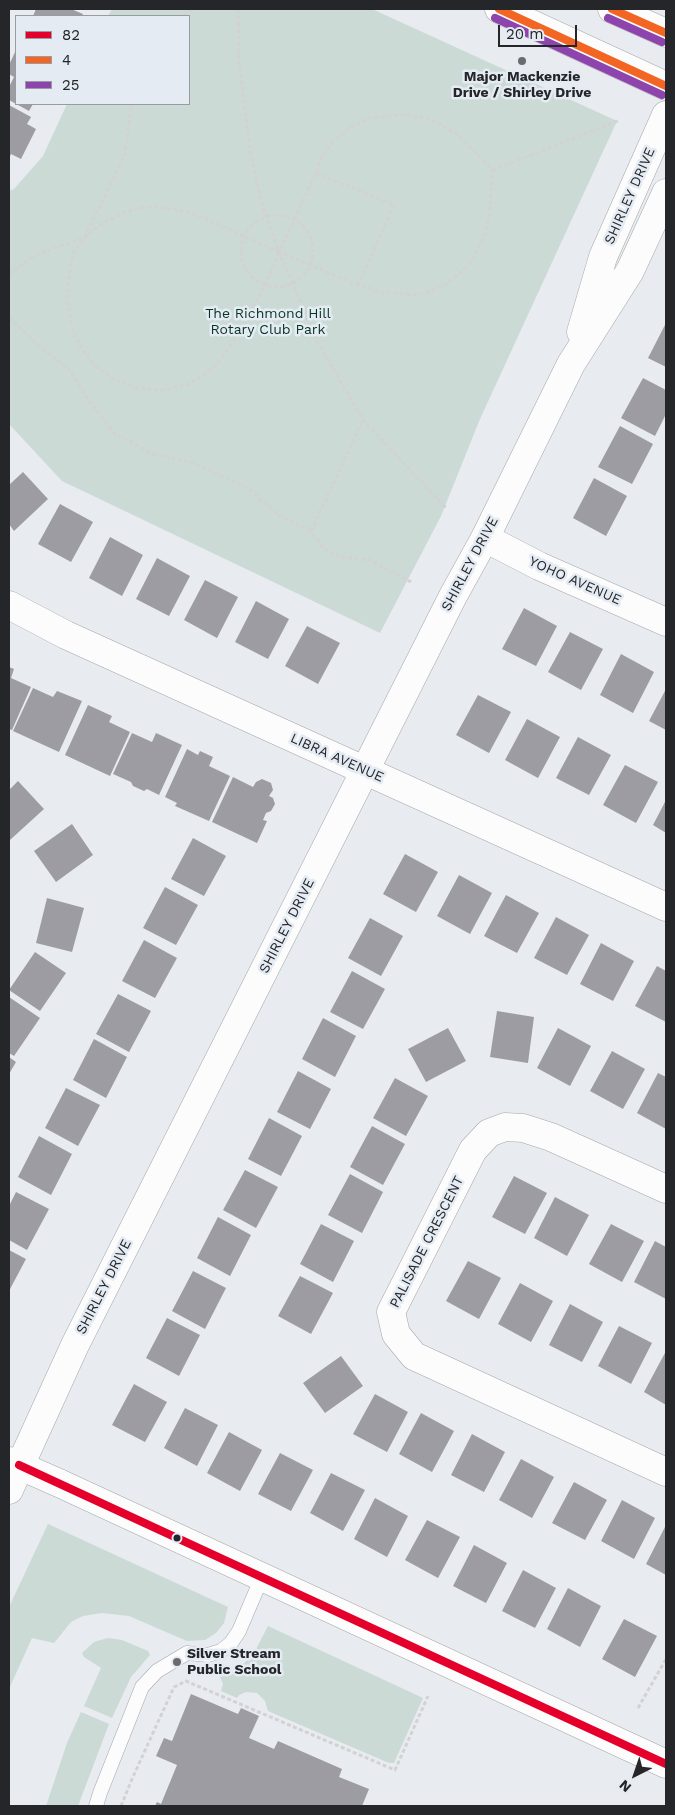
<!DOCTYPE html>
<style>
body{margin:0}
#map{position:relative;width:675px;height:1815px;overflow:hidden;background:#e8ebef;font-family:"Work Sans",sans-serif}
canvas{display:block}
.frame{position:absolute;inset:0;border:10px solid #242629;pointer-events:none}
.legend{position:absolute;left:15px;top:15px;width:175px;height:90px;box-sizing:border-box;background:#e5ebf2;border:1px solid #989ca2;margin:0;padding:6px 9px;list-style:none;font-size:15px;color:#242629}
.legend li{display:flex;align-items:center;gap:10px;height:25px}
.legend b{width:25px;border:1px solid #989ca2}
.north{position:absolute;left:610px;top:1750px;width:50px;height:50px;-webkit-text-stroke:4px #e5ebf2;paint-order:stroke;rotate:221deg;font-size:14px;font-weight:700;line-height:20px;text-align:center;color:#242629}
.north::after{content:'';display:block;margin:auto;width:18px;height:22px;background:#242629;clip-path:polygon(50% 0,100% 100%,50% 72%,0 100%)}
.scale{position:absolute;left:498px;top:25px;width:79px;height:22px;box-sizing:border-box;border:2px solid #242629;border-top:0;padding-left:6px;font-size:15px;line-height:18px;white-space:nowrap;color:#242629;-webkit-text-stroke:4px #e5ebf2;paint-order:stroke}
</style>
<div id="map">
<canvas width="675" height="1815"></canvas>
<div class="frame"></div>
<ul class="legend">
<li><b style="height:6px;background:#e4002b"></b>82</li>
<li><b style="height:6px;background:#f26522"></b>4</li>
<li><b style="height:6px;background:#8e44ad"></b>25</li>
</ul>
<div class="north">N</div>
<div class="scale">20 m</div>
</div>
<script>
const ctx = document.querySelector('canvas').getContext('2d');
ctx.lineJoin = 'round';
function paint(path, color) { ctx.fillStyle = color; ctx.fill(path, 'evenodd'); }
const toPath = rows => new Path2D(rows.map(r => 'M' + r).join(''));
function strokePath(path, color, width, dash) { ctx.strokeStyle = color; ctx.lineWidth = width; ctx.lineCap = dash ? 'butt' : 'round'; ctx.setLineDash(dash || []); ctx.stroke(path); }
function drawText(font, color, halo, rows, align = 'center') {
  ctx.font = font + ' "Work Sans",sans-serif'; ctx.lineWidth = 5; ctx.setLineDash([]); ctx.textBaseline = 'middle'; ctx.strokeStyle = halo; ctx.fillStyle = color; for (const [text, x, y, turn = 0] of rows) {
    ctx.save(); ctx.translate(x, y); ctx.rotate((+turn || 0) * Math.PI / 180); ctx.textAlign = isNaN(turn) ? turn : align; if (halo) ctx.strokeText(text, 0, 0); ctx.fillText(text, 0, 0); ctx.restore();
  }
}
const green = toPath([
 [112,9,372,9,617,121,480,419,441,516,380,633,62,481,9,424,9,191,14,189,43,156,67,104,189,104,189,16,108,16],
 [48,1524,228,1607,224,1623,216,1633,205,1640,187,1641,129,1616,102,1613,83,1616,71,1622,54,1643,32,1638,9,1689,9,1607],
 [268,1626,423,1698,394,1763,389,1763,268,1711,265,1701,257,1693,246,1692,239,1695,237,1698,221,1691,223,1684,220,1677,239,1668,254,1653],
 [108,1638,122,1640,148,1651,150,1655,131,1677,112,1718,84,1706,101,1668,84,1657,82,1653,94,1642],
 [81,1712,109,1724,78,1806,46,1806,67,1743]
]);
const building = toPath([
 [36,9,71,9,83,14,82,16,33,16],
 [16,50,16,104,33,104,29,111,9,100,9,87,14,77,9,74,9,65],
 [9,105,31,117,27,124,36,129,21,159,11,154,9,159],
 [666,323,666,367,648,358],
 [643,378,666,390,666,414,655,436,621,418],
 [620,426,653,444,632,484,598,467],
 [23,472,48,499,14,531,9,524,9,485],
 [594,478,627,496,606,536,573,518],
 [60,504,93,522,71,562,38,544],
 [110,537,143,555,122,596,89,578],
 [157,558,190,576,169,616,136,599],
 [205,580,238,597,217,638,184,620],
 [256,601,289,619,268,659,235,642],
 [524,608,557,626,536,666,502,649],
 [307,626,340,643,318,684,285,666],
 [570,632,603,649,581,690,548,672],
 [621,654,654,672,633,713,600,695],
 [9,667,14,669,11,678,31,687,12,730,9,729],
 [33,688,53,697,57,691,82,701,59,752,13,731],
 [666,689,666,730,649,721],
 [478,695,511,712,489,753,456,735],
 [88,705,112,716,109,722,130,732,110,776,65,755],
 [527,719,560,737,538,778,505,760],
 [132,733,152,742,156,733,182,745,159,795,147,789,144,791,133,786,131,782,113,774],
 [578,737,611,755,589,795,556,778],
 [187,749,198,755,200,751,213,757,209,766,230,776,209,821,175,806,177,803,165,797],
 [625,765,658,782,636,823,603,805],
 [233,777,253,787,256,782,262,779,271,783,273,790,269,796,273,798,275,804,271,811,266,813,263,820,267,821,257,843,212,822],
 [18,781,44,809,10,840,9,790],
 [666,800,666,833,653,825],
 [72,824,93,855,56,882,34,851],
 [193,838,226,856,204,896,171,879],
 [405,854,438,872,416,912,383,894],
 [459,875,492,893,470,934,437,916],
 [165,887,198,905,176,945,143,928],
 [506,895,539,913,517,953,484,936],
 [47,898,84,908,72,952,36,943],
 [556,917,589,935,567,975,534,958],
 [370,918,403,936,381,976,348,958],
 [144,940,177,958,155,998,122,981],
 [601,943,634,961,613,1001,580,984],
 [35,952,66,973,40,1011,9,990],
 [657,966,666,971,666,1022,635,1006],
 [352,971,385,989,363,1029,330,1012],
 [118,994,151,1011,129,1052,96,1034],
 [9,997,40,1018,14,1056,9,1053],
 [497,1011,534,1017,528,1063,490,1057],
 [323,1018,356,1036,335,1077,302,1059],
 [448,1028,466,1061,426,1082,408,1049],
 [558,1028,591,1046,570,1086,537,1068],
 [94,1039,127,1057,106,1098,73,1080],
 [612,1051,645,1069,623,1109,590,1091],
 [9,1057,16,1062,9,1074],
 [298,1071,331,1089,310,1129,277,1112],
 [658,1073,666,1077,666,1129,637,1113],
 [395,1078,428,1096,406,1136,373,1118],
 [66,1088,100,1105,78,1146,45,1128],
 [269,1118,302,1136,281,1176,248,1159],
 [372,1126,405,1144,383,1185,350,1167],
 [39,1136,72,1154,51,1195,18,1177],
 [245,1170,278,1187,256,1228,223,1210],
 [350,1174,383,1192,362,1233,328,1215],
 [514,1176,547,1193,525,1234,492,1217],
 [16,1192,49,1209,27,1250,9,1240,9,1206],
 [555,1197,589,1215,567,1256,534,1238],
 [218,1217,251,1235,230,1276,197,1258],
 [321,1224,354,1241,333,1282,300,1264],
 [611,1224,644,1241,622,1282,589,1264],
 [655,1241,666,1247,666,1299,634,1282],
 [9,1250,26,1259,9,1291],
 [468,1261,501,1278,479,1319,446,1301],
 [193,1271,226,1288,205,1329,172,1311],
 [300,1276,333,1293,311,1334,278,1316],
 [520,1283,553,1301,531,1342,498,1324],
 [570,1304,603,1322,582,1362,549,1345],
 [167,1318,200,1335,179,1376,146,1358],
 [619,1326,652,1343,631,1384,598,1366],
 [666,1351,666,1405,644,1392],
 [341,1356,363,1386,325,1413,303,1383],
 [134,1384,167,1402,145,1442,112,1425],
 [375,1394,408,1412,387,1452,353,1434],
 [185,1408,218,1425,197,1466,164,1448],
 [421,1413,454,1431,432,1472,399,1454],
 [229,1432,262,1450,240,1491,207,1473],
 [472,1434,505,1452,484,1492,451,1475],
 [280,1453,313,1470,291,1511,258,1494],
 [521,1459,554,1477,532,1518,499,1500],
 [331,1473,365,1490,343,1531,310,1513],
 [574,1482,607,1500,585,1540,552,1523],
 [375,1498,408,1516,387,1557,354,1539],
 [622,1500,655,1518,634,1559,601,1541],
 [427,1520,460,1537,438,1578,405,1560],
 [666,1525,666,1575,646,1564],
 [474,1545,507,1563,486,1603,453,1586],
 [523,1570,556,1588,535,1628,502,1611],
 [568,1588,601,1606,580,1647,547,1629],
 [624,1619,657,1636,635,1677,602,1659],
 [191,1694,238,1714,241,1708,259,1716,249,1738,274,1749,278,1741,342,1769,339,1777,369,1789,362,1806,155,1806,157,1802,161,1804,177,1765,156,1756,164,1738,172,1741]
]);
const path = toPath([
 [238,9,239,62,250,150,261,201,279,252,316,339,363,420,447,509],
 [183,16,192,9],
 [493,170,620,120],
 [316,173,394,205,358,285],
 '241 251a36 36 0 1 1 72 0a36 36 0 1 1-72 0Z',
 [279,252,199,216,179,210,158,207,140,207,124,213,103,223,84,238,74,253,70,269,67,297,71,325,80,346,94,365,115,380,139,388,164,390,188,384,206,374,223,357,246,320,265,285,279,252,316,173,321,158,331,144,349,128,369,118,406,114,432,120,457,134,493,170,489,218,483,239,473,259,458,275,442,287,416,295,381,292,358,285,279,252],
 [9,274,35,255,84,238,124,157,132,104],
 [9,317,39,346,69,369,90,402,115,434,153,454,194,463,249,489,281,517,311,531,323,548,339,557,370,560,411,582],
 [311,531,363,420],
 [638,1708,666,1659],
 [121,1806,132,1779,174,1687,186,1681,395,1770,428,1696]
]);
const lane = toPath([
 [96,1806,100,1793,142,1687,157,1671,187,1653,208,1655,221,1651,231,1643,239,1631,262,1577]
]);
const street = toPath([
 [485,538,539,566,666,622],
 [9,605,66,635,666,907],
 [666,1189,551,1137,523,1128,505,1127,489,1133,473,1150,391,1312,396,1334,414,1356,666,1472],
 [9,1461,59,1483,666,1764]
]);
const secondary = toPath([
 [581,332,603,257,666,115],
 [9,1490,75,1345,453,596,485,538,571,364,630,271,666,193]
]);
const primary = toPath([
 [499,9,666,86],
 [612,9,666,33]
]);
const bus1 = toPath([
 [19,1465,666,1764]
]);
const bus2 = toPath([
 [499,9,666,86],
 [612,9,666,33]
]);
const bus3 = toPath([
 [495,18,662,95],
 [608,18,662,42]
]);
const markers = [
 [522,61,5,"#696b6e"],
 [177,1538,4.5,"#242629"],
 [177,1662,5,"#696b6e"]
];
const poiNames = [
 ["Major Mackenzie",522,77],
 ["Drive / Shirley Drive",522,93],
 ["Silver Stream",187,1654,"left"],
 ["Public School",187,1670,"left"]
];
const streetNames = [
 ["SHIRLEY DRIVE",630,196,-66],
 ["SHIRLEY DRIVE",470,564,-62],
 ["YOHO AVENUE",575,581,24],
 ["LIBRA AVENUE",337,758,24],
 ["SHIRLEY DRIVE",287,926,-63],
 ["PALISADE CRESCENT",427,1242,-63],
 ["SHIRLEY DRIVE",104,1287,-63]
];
const parkNames = [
 ["The Richmond Hill",268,314],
 ["Rotary Club Park",268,330]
];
paint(green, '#cbdad5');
paint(building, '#9d9ca3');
strokePath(lane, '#a5a7aa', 15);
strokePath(street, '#a5a7aa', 29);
strokePath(secondary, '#a5a7aa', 29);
strokePath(primary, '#a5a7aa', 29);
strokePath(path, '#d2d2d4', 3, [4, 2.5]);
strokePath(lane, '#fcfcfd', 14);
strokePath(street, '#fcfcfd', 28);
strokePath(secondary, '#fcfcfd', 28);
strokePath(primary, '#fcfcfd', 28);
strokePath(bus1, '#e4002b', 8);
strokePath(bus2, '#f26522', 8);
strokePath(bus3, '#8e44ad', 8);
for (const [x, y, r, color] of markers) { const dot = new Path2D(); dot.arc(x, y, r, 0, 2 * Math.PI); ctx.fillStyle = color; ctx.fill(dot); strokePath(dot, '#e5ebf2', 2); }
drawText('bold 14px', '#242629', '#e5ebf2', poiNames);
drawText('14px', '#242629', '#e5ebf2', streetNames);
drawText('14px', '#053523', '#e5ebf2', parkNames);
</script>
